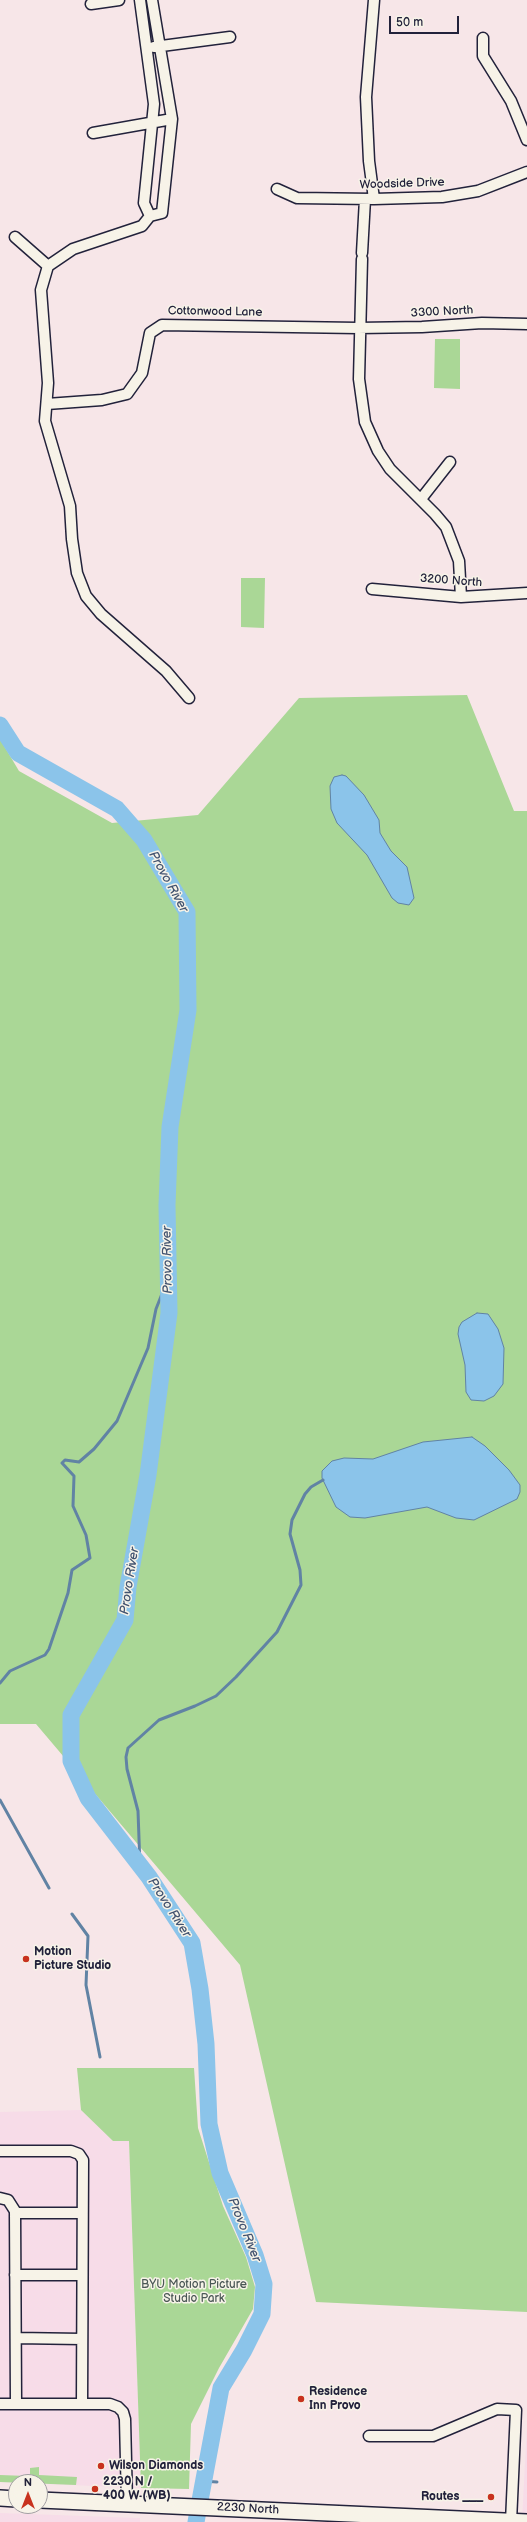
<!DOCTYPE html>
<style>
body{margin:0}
#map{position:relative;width:527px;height:2522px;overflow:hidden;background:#f7e6e8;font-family:"Balsamiq Sans",sans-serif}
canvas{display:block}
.north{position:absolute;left:8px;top:2474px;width:40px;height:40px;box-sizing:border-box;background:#f7f3e8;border:1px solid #a29fa3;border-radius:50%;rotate:0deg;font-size:11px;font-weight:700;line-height:16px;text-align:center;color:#22223b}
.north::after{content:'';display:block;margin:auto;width:14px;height:18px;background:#c8321e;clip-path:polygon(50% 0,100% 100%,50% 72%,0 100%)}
.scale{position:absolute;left:389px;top:16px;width:70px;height:18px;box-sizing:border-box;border:2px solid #22223b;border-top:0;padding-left:5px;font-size:12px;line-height:14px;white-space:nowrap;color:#22223b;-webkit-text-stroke:3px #f7f3e8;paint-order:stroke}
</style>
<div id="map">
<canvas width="527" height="2522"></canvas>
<div class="north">N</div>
<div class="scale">50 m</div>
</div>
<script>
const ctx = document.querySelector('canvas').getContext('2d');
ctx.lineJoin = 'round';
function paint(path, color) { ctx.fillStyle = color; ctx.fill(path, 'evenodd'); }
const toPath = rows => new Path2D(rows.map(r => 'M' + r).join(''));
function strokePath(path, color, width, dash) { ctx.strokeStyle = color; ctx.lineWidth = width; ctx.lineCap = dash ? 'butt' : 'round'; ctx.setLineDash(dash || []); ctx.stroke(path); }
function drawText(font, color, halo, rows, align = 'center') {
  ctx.font = font + ' "Balsamiq Sans",sans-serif'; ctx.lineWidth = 3; ctx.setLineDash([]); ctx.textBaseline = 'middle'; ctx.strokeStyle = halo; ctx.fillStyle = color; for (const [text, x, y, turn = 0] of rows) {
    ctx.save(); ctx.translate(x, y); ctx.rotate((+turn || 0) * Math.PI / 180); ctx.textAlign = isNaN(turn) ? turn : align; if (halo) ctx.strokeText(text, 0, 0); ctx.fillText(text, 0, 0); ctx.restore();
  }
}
const built = toPath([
 [81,2110,113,2141,129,2141,141,2488,0,2482,0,2112],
 [527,2425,527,2522,522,2522,524,2482],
 [0,2513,140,2518,140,2522,0,2522]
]);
const green = toPath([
 [435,339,460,339,460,389,434,388],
 [241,578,265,578,264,628,241,627],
 [467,695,514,811,527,811,527,2312,316,2302,240,1965,36,1724,0,1724,0,739,19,771,112,823,198,815,299,698],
 [77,2068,194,2068,198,2128,223,2206,246,2257,255,2287,253,2309,219,2368,191,2424,189,2489,141,2488,129,2141,113,2141,81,2110],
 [39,2467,39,2475,77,2477,76,2485,0,2482,0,2475,27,2476,30,2474,30,2468]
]);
const water = toPath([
 [342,775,346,776,364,795,379,820,380,833,391,851,407,867,414,898,409,905,398,903,392,898,367,855,337,823,331,809,330,786,334,777,342,775],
 [477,1313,488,1314,498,1329,504,1348,503,1384,494,1396,484,1401,471,1400,466,1392,465,1365,458,1334,459,1327,462,1322,477,1313],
 [472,1437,485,1446,509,1470,520,1485,520,1492,517,1499,474,1520,456,1518,427,1507,365,1518,350,1517,336,1507,322,1478,322,1471,332,1461,344,1458,373,1459,423,1442,472,1437]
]);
const stream = toPath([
 [0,1683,10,1671,45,1655,49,1649,68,1593,72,1570,90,1558,86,1535,73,1506,74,1476,62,1463,65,1460,79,1462,94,1449,117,1421,148,1348,156,1309,169,1276],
 [0,1800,49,1888],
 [140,1866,138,1811,127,1769,126,1757,128,1748,159,1720,195,1706,216,1696,236,1677,277,1632,301,1585,300,1570,290,1534,292,1520,305,1494,311,1487,323,1480],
 [72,1914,88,1936,86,1985,100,2057],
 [202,2481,217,2482]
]);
const river = toPath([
 [0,725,18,753,117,809,144,840,187,912,188,1010,170,1127,167,1205,169,1313,148,1475,128,1587,125,1620,71,1715,71,1761,88,1798,149,1877,192,1943,200,1989,206,2044,209,2124,220,2173,255,2255,264,2284,262,2314,244,2350,221,2388,196,2522]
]);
const minor = toPath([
 [140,0,154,104,144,203,150,216],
 [152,0,172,119,162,213,150,216,142,226,73,249,48,266,41,290,48,383,45,421,70,506,72,539,77,573,86,596,101,614,166,671,189,698],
 [91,4,119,0],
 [483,38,483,56,511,101,527,140],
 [154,47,230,37],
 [93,133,172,119],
 [277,189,297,198,374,199,442,197,478,191,527,172],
 [374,199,369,161,366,97,374,0],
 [15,237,48,266],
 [362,253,365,199],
 [362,259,359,379,365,422,378,451,390,469,435,514,446,527,459,561,461,597],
 [47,404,102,400,127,394,142,373,150,333,162,325,358,328,422,327,482,323,527,324],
 [421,499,450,462],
 [372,589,461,597,527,593],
 [0,2151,71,2151,79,2154,83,2160,82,2404],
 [0,2198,8,2200,15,2211,16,2404],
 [15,2213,82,2213],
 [15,2275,82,2275],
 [16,2338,82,2339],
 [0,2404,110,2404,118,2407,123,2412,125,2419,127,2504],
 [369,2436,433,2436,497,2409,516,2410,511,2522]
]);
const secondary = toPath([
 [0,2498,16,2499],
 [40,2500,527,2522]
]);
const markers = [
 [26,1959,4,"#c8321e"],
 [301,2399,4,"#c8321e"],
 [101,2466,4,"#c8321e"],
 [95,2489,4,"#c8321e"],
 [491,2497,4,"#c8321e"]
];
const streetNames = [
 ["Woodside Drive",402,184,-2],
 ["Cottonwood Lane",215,312,1],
 ["3300 North",442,312,-3],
 ["3200 North",451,581,4],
 ["2230 North",248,2509,3]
];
const poiNames = [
 ["Motion",34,1952],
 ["Picture Studio",34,1966],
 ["Residence",309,2392],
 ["Inn Provo",309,2406],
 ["Wilson Diamonds",109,2466],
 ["2230 N /",103,2482],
 ["400 W (WB)",103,2496],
 ["Routes ___",483,2497,"right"]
];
const parkNames = [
 ["BYU Motion Picture",194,2285],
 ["Studio Park",194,2299]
];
const waterNames = [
 ["Provo River",168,882,61],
 ["Provo River",168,1260,-91],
 ["Provo River",130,1581,-81],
 ["Provo River",169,1908,57],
 ["Provo River",244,2230,68]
];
paint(built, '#f7dce8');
paint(green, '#aad796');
paint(water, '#8bc4ea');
strokePath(water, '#6183a4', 1);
strokePath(stream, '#6183a4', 3);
strokePath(river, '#8bc4ea', 17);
strokePath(minor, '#22223b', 13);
strokePath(secondary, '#22223b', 18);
strokePath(minor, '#f7f3e8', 10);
strokePath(secondary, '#f7f3e8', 15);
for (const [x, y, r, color] of markers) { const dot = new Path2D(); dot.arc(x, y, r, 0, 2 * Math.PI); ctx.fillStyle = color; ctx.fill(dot); strokePath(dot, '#f7f3e8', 1.5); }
drawText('12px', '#22223b', '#f7f3e8', streetNames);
drawText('bold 12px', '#22223b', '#f7f3e8', poiNames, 'left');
drawText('12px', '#4b5856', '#f7f3e8', parkNames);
drawText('italic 13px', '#425370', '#f7f3e8', waterNames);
</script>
